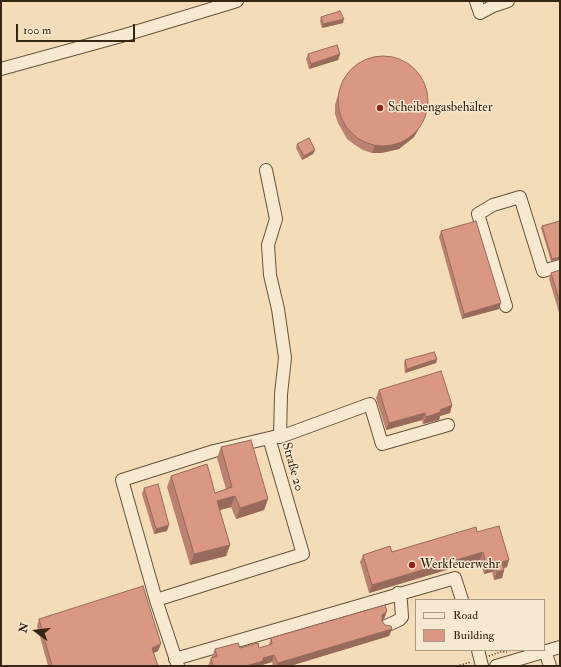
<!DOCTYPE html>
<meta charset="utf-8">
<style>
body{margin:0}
#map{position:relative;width:561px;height:667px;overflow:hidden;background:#f3dcb7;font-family:"IM FELL Double Pica",serif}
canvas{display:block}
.frame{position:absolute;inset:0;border:2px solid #362511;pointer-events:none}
.legend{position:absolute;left:415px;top:599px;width:130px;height:52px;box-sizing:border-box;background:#f7e8d0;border:1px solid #aa9a84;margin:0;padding:5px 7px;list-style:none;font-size:12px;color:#362511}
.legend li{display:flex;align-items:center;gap:8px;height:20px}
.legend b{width:20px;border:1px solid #aa9a84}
.north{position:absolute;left:16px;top:611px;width:40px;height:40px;-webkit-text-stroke:3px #f7e8d0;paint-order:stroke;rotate:285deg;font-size:11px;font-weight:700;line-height:16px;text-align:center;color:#362511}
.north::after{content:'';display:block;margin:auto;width:14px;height:18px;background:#362511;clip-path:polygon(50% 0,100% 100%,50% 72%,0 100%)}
.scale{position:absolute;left:16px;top:24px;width:119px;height:18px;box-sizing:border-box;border:2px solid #362511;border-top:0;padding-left:5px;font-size:12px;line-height:14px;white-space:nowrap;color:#362511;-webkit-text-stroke:3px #f7e8d0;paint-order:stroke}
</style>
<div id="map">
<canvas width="561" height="667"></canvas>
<div class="frame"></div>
<ul class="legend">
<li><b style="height:5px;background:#f7e8d0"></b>Road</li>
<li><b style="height:11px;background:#d99784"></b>Building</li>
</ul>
<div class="north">N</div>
<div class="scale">100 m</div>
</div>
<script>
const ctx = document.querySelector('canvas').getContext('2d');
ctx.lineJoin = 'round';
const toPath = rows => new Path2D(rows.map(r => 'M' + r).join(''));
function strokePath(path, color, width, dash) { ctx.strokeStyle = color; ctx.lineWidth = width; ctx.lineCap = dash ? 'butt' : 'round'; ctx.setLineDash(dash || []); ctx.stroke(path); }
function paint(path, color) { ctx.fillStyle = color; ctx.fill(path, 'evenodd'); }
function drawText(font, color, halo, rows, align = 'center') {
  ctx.font = font + ' "IM FELL Double Pica",serif'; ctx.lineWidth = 3; ctx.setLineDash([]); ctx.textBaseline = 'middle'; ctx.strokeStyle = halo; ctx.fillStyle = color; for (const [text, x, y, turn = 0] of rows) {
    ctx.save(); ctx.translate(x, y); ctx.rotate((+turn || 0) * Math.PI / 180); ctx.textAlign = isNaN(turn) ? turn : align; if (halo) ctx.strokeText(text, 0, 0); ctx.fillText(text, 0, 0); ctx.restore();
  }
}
const path = toPath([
 [489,656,500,652,507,652],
 [457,666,471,662]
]);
const minor = toPath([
 [476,1,480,13,493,6,508,1],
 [1,69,125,35,237,1],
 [266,170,276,219,268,245,270,275,278,309,285,358,281,394,280,437],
 [506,306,478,214,493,205,520,197,543,271,560,266],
 [273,437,280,437,370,404,382,444,448,425],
 [156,600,303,554,269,438,214,451,122,480,156,600,178,666],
 [386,626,399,620,402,617,401,602,398,593],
 [478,650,482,666],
 [545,651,550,666],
 [175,659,455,578,462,600],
 [496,666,560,647]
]);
const wall = toPath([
 [321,17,343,23,322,28,320,21],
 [308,54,340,54,338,60,309,69,306,59],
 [343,79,426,113,423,121,414,137,399,149,381,153,372,153,363,150,355,145,347,139,338,123,335,114,335,105],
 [297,144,315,150,313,154,302,160,296,148],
 [560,221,560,259,558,259,551,261,541,228,542,226],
 [441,231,499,309,462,319,439,237],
 [560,270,560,316,549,279,551,273],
 [437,359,436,363,405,373,404,364,405,360],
 [379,390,452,405,450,413,440,416,439,420,423,424,422,420,386,430,376,398],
 [221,447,268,499,264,510,236,519,231,507,220,510,230,545,226,556,190,565,167,487,171,476,215,493,226,489,217,458],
 [144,488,167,531,154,534,142,494],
 [477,532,507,567,504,568,504,570,502,578,494,580,492,572,484,574,480,560,369,593,360,562,363,555,392,552],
 [387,611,384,619,382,620,382,621,385,625,392,629,389,636,290,666,273,666,272,662,262,665,262,666,208,666,211,658,212,658,212,656,215,649,240,648,259,648,269,645,271,638],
 [39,619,158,651,153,653,158,666,48,666,37,626]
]);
const shadedWall = toPath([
 [344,19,343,23,322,28,323,24],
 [340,54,338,60,309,69,311,64],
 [426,113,423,121,414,137,399,149,381,153,372,153,375,145],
 [315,150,313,154,302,160,304,156],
 [559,257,558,259,551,261,552,259],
 [501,303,499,309,462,319,464,314],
 [437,359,436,363,405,373,407,369],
 [452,405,450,413,440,416,439,420,423,424,426,417,440,410],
 [425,413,422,420,386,430,389,423],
 [235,496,231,507,213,512,217,501],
 [268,499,264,510,236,519,240,508],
 [169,525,167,531,154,534,156,529],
 [230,545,226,556,190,565,194,554],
 [483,552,480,560,369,593,372,585],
 [509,560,507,567,499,570,502,562],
 [495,564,492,572,484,574,487,567],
 [504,570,502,578,494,580,497,572],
 [387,611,384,619,380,622,382,615],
 [392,629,389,636,290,666,277,666,278,663],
 [161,644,158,651,149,655,152,648],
 [274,655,272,662,262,665,262,666,246,666,263,658]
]);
const building = toPath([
 [340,11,344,19,323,24,321,17,340,11],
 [337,45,340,54,311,64,308,54,337,45],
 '338 101a45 45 0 1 1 90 0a45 45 0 1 1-90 0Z',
 [309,138,315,150,304,156,297,144,309,138],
 [476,221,501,303,464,314,441,231,476,221],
 [560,221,560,257,552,259,542,226,560,221],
 [560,270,560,303,551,273,560,270],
 [434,352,437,359,407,369,405,360,434,352],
 [441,371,452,405,440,410,441,412,426,417,425,413,389,423,379,390,441,371],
 [251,440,268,499,240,508,235,496,217,501,230,545,194,554,171,476,207,464,215,493,232,487,221,447,251,440],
 [158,484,169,525,156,529,144,488,158,484],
 [499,526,509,560,502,562,504,570,497,572,495,564,487,567,483,552,372,585,363,555,390,546,392,552,476,527,477,532,499,526],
 [143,586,161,644,152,648,158,666,52,666,39,619,143,586],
 [385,605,387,611,382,615,382,621,385,625,391,626,392,629,278,663,274,655,263,658,263,661,246,666,213,666,211,658,217,656,215,649,238,643,240,648,258,643,259,648,272,644,271,638,385,605]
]);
const markers = [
 [380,108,4,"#8f2418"],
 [412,565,4,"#8f2418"]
];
const poiNames = [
 ["Scheibengasbehälter",388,108],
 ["Werkfeuerwehr",420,565]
];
const streetNames = [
 ["Straße 20",292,467,74]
];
strokePath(minor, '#65533a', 14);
strokePath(path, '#362511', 1.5, [1, 2]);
strokePath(minor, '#f7e8d0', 12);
paint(wall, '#bb8272');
paint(shadedWall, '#986a5c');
paint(building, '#d99784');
strokePath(building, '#986a5c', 1);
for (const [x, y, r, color] of markers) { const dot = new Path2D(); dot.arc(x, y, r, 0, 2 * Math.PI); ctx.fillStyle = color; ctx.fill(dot); strokePath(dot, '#f7e8d0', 1.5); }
drawText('13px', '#362511', '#f7e8d0', poiNames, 'left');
drawText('13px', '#362511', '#f7e8d0', streetNames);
</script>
